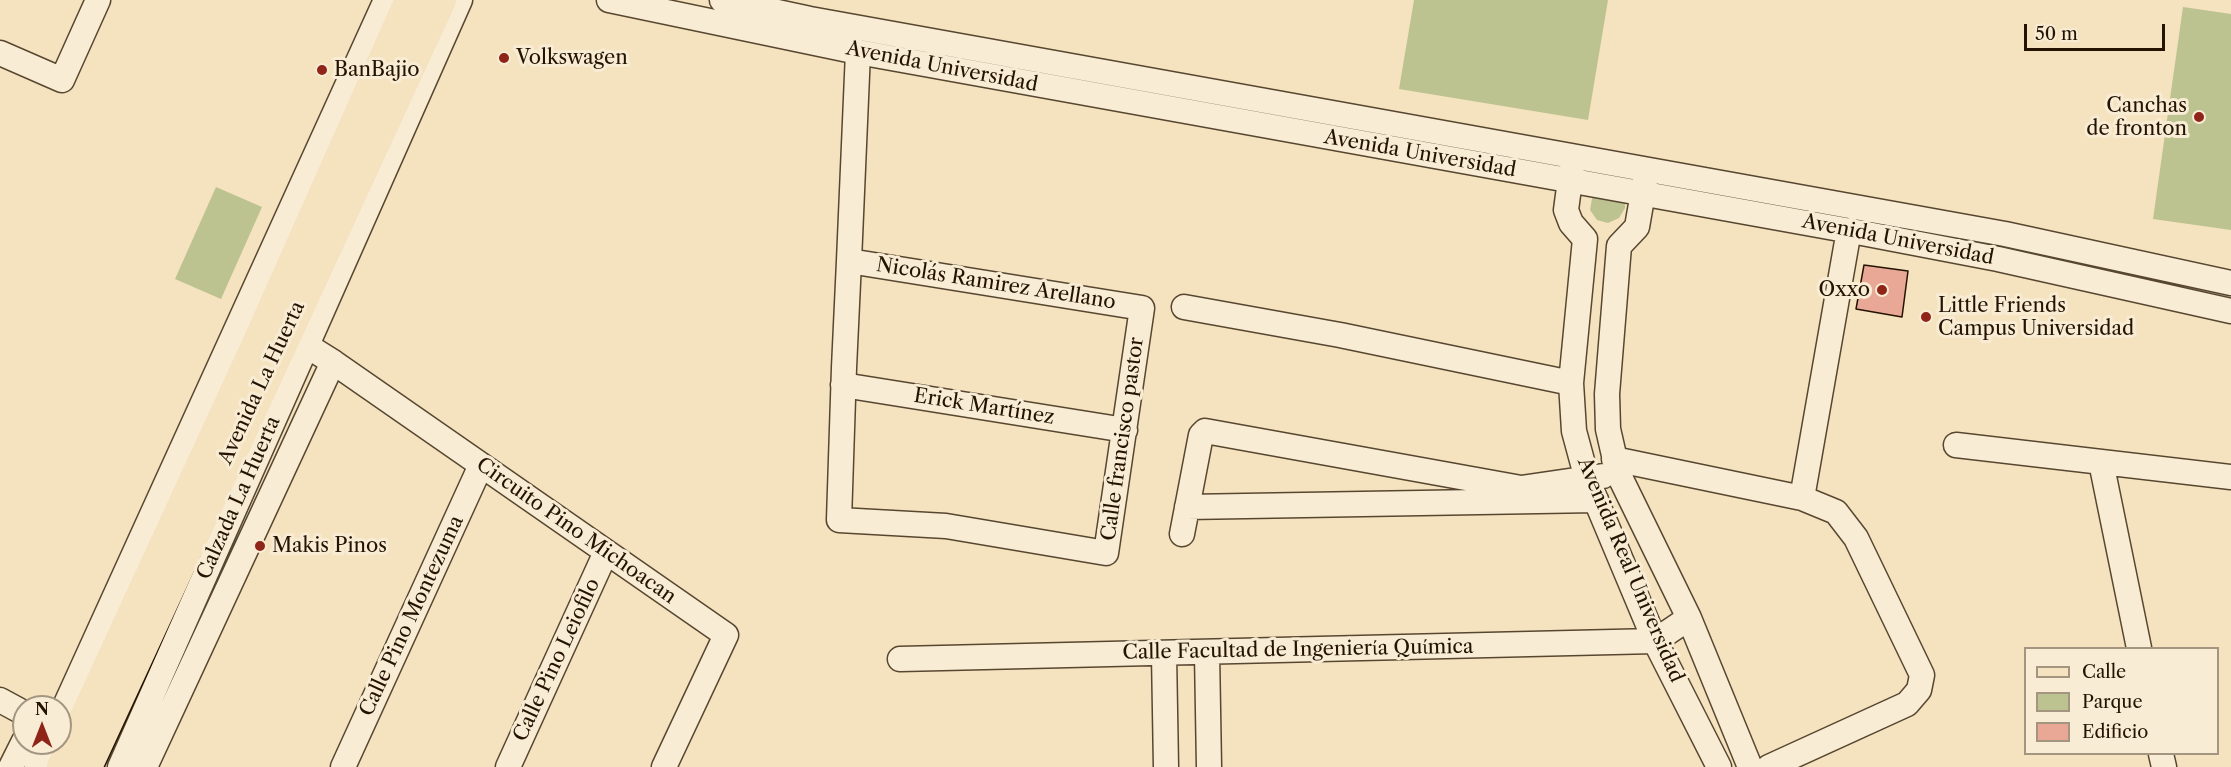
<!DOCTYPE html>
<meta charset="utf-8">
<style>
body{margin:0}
#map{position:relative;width:2231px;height:767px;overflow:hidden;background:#f5e2be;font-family:"Libre Caslon Text",serif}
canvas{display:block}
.legend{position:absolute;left:2024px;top:647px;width:195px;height:108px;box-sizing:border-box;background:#f8ecd5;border:2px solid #a39580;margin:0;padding:8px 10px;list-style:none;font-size:18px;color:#241300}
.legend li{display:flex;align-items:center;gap:12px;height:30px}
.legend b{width:30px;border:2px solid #a39580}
.north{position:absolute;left:12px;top:695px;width:60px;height:60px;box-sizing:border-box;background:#f8ecd5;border:2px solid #a39580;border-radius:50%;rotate:0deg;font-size:16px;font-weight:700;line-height:24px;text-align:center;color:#241300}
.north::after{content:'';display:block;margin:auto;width:21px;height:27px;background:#8f2418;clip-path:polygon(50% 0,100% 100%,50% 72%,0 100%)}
.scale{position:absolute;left:2024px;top:24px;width:141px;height:27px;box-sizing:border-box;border:3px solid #241300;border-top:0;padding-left:8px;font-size:18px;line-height:21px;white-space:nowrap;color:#241300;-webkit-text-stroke:4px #f8ecd5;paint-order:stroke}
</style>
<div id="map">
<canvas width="2231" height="767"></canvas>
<ul class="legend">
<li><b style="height:8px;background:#f5e2be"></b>Calle</li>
<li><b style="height:16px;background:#bcc391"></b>Parque</li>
<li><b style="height:16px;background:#e9a796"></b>Edificio</li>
</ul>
<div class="north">N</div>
<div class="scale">50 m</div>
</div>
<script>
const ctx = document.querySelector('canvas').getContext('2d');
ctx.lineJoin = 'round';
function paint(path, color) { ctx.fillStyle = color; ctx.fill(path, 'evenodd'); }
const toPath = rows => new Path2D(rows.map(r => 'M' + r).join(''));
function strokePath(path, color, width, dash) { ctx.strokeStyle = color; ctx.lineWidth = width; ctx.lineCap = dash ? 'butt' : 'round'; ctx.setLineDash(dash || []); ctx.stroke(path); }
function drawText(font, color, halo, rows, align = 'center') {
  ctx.font = font + ' "Libre Caslon Text",serif'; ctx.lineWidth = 6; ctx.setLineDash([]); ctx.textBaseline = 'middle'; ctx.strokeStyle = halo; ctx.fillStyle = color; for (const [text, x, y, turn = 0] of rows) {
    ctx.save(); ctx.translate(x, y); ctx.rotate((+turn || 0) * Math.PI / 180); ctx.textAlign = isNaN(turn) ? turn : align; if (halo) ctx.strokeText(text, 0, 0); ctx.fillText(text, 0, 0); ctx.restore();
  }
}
const green = toPath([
 [1414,0,1608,0,1588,120,1399,89],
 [2183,7,2231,14,2231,230,2153,219],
 [216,187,262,207,221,299,175,279],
 [1593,193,1625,202,1625,208,1619,218,1608,223,1597,220,1590,210]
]);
const building = toPath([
 [1864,265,1908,271,1902,317,1856,309,1864,265]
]);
const minor = toPath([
 [609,0,858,52,1862,233,1998,259,2231,311],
 [722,0,810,19,2005,234,2231,283],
 [0,53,62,80,98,0],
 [1572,165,1566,210,1571,223,1585,239,1571,383,1574,431,1587,479,1655,641,1719,767],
 [1645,181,1637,227,1619,246,1607,394,1608,429,1618,473,1689,618,1750,767],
 [849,261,1142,308,1106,553,946,526,839,520,844,368,849,261,858,52],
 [1184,307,1340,335,1571,383],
 [293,337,333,362,726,635,664,767],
 [843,385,1125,430],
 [1956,445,2231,477],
 [1614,459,1802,498,1836,512,1856,538,1922,675,1919,690,1907,704,1769,767],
 [2101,462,2139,648],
 [1802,498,1849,230],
 [1187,507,1596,500],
 [1182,534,1201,435,1205,431,1521,488,1603,476],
 [1207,653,1209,767],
 [1164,654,1166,767],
 [900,659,1655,641,1689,618],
 [0,700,24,713],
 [60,717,386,0],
 [2161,754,2164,767],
 [11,767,24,741],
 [37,767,48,743],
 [120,767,460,0],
 [145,767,333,362],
 [343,767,481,465],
 [508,767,606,552]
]);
const major = toPath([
 [62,767,257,344,410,0],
 [87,767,441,0]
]);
const markers = [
 [504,58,6,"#8f2418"],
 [322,70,6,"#8f2418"],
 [2199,117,6,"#8f2418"],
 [1882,290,6,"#8f2418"],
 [1926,317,6,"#8f2418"],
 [260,546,6,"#8f2418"]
];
const poiNames = [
 ["Volkswagen",516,58],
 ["BanBajio",334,70],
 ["Canchas",2187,106,"right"],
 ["de fronton",2187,129,"right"],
 ["Oxxo",1870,290,"right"],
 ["Little Friends",1938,306],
 ["Campus Universidad",1938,329],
 ["Makis Pinos",272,546]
];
const streetNames = [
 ["Avenida Universidad",942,67,11],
 ["Avenida Universidad",1420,154,10],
 ["Avenida Universidad",1898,240,11],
 ["Nicolás Ramirez Arellano",996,284,9],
 ["Avenida La Huerta",262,383,-65],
 ["Erick Martínez",984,407,9],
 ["Calle francisco pastor",1123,439,-82],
 ["Calzada La Huerta",239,498,-66],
 ["Circuito Pino Michoacan",576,531,35],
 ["Avenida Real Universidad",1630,570,67],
 ["Calle Pino Montezuma",412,616,-65],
 ["Calle Facultad de Ingenierίa Quίmica",1298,650,-1],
 ["Calle Pino Leiofilo",557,660,-65]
];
paint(green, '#bcc391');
paint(building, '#e9a796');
strokePath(building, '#241300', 1.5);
strokePath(minor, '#584730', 27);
strokePath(major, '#241300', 33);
strokePath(minor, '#f8ecd5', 24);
strokePath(major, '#f5e2be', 30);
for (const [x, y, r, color] of markers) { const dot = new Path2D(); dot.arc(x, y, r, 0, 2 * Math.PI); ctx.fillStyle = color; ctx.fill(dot); strokePath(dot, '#f8ecd5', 2); }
drawText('20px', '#241300', '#f8ecd5', poiNames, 'left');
drawText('20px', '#241300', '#f8ecd5', streetNames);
</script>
